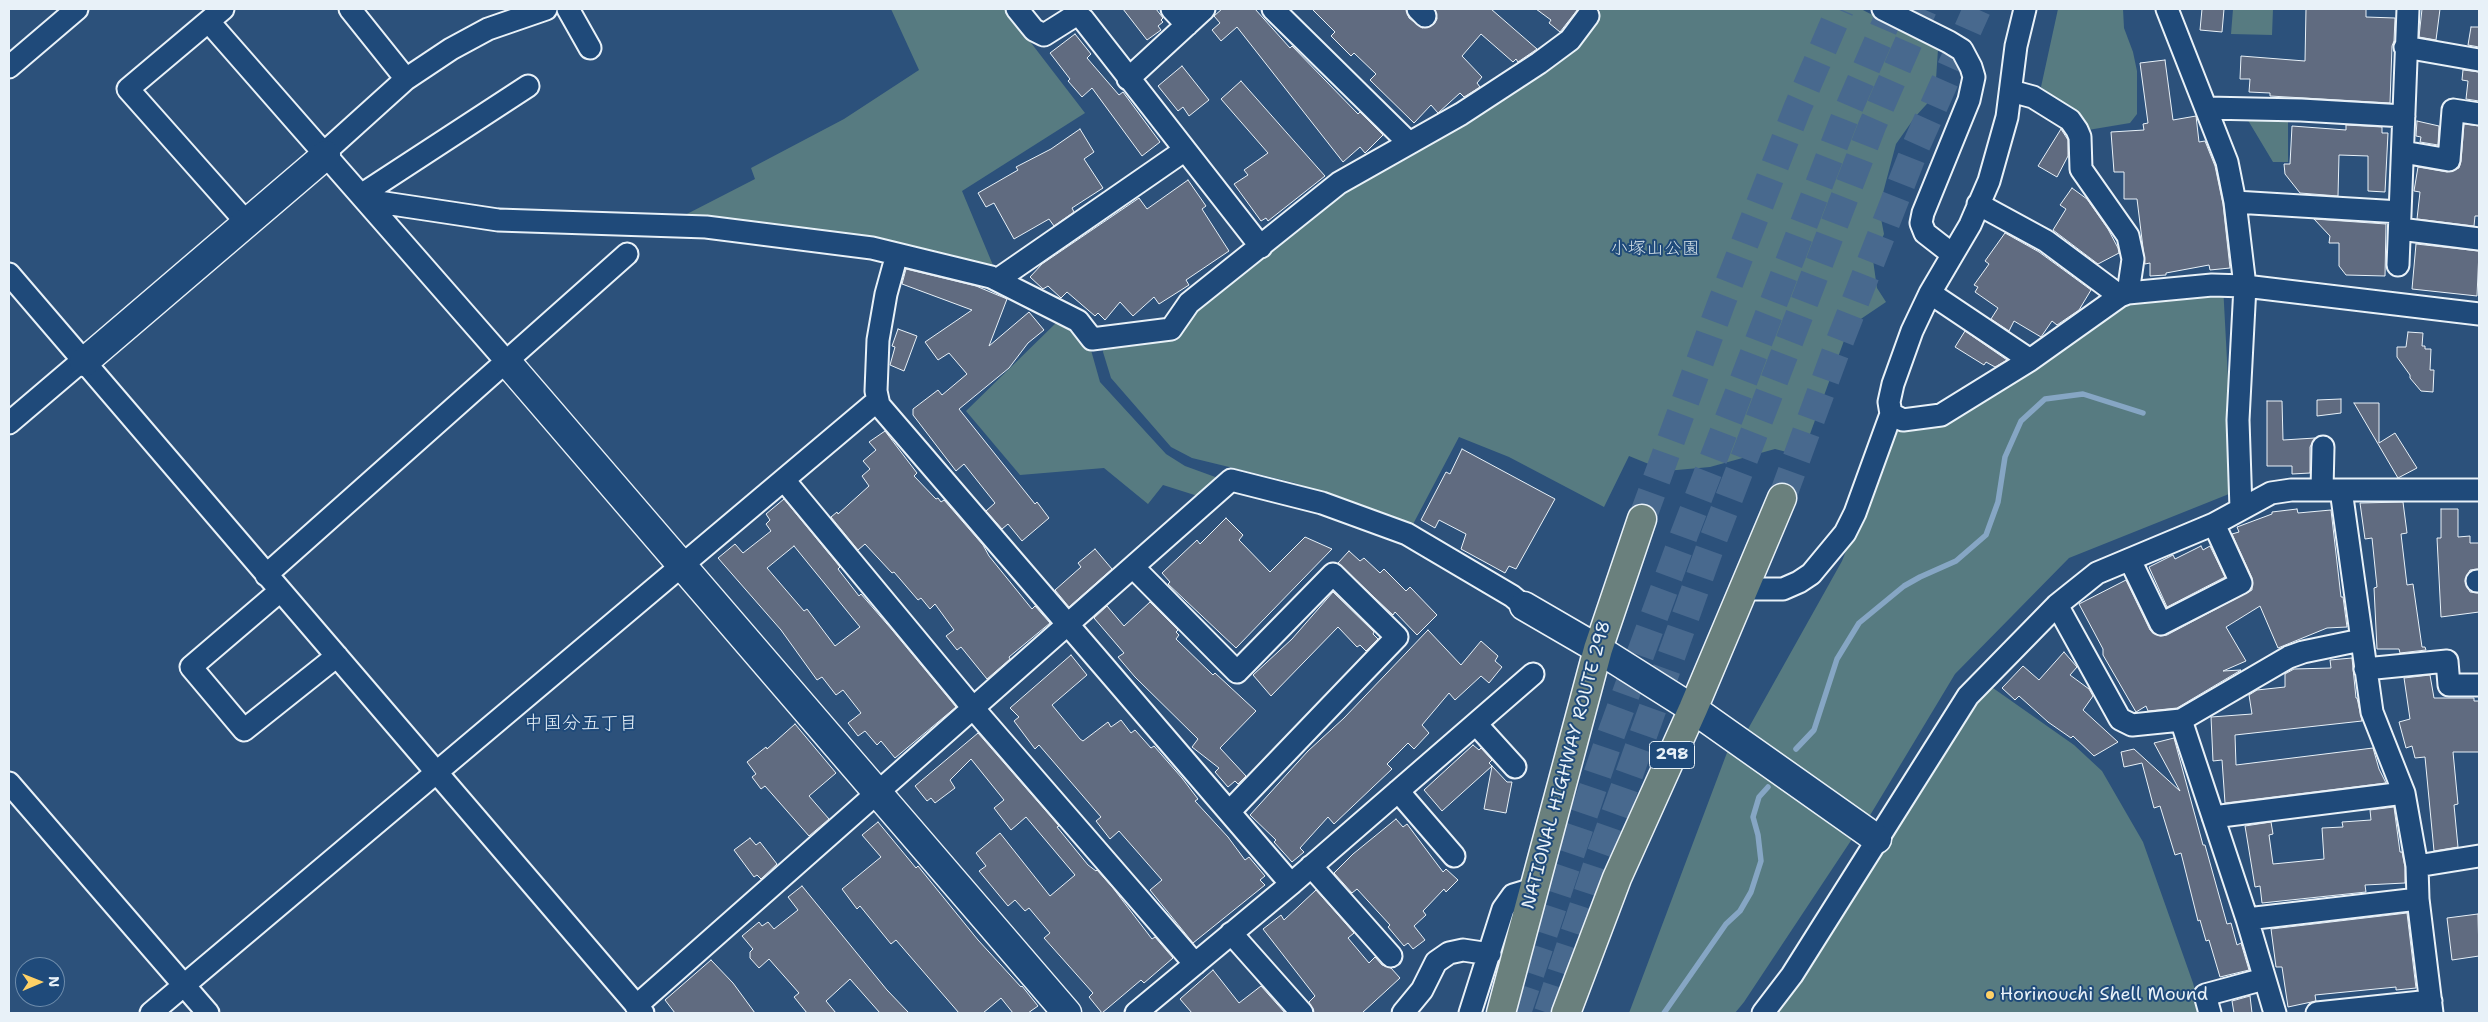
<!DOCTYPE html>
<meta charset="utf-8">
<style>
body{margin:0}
#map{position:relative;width:2488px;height:1022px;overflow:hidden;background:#2c517b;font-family:"Shantell Sans",sans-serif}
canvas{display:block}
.frame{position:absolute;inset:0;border:10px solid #e8f1f8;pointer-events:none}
.north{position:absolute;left:15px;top:957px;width:50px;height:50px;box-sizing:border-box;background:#1f4a7a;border:1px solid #6f8dac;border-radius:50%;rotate:89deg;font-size:14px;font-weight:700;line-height:20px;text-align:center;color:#e8f1f8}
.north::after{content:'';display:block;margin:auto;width:18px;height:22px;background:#ffd166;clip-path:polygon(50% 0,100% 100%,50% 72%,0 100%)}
</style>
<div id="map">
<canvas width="2488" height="1022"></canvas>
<div class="frame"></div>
<div class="north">N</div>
</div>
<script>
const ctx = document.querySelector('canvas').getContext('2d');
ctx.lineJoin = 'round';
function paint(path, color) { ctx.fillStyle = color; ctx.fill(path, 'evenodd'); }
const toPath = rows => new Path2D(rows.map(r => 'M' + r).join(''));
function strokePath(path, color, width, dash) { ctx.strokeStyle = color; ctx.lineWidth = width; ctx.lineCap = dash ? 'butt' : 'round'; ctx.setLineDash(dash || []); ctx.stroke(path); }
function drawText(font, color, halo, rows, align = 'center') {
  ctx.font = font + ' "Shantell Sans","Klee One",sans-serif'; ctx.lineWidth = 4; ctx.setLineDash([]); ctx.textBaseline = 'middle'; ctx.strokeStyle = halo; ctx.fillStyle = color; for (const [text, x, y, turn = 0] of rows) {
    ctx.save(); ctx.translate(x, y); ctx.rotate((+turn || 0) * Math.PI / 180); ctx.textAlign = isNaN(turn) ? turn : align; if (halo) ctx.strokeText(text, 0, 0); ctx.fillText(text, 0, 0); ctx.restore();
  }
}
const green = toPath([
 [891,9,1005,9,1085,113,962,191,995,270,683,216,755,179,751,168,844,119,919,70],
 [1601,9,1861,9,1938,49,1935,95,1915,117,1896,144,1879,208,1884,234,1873,260,1877,288,1886,302,1849,327,1802,456,1775,449,1710,467,1666,471,1629,456,1604,507,1509,457,1459,437,1411,528,1295,483,1192,458,1171,447,1111,378,1103,352,1105,343,1195,310,1343,192,1479,114,1547,71,1569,51],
 [2058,9,2123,9,2124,28,2133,52,2137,71,2137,114,2130,123,2088,130,2084,121,2073,111,2041,87],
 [2233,9,2273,9,2272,35,2231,34],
 [2246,117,2288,119,2288,162,2273,162],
 [2223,285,2234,492,2069,558,1955,674,1869,817,1748,729,1842,561,1897,422,1950,418,2125,299],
 [1058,321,1074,330,1089,343,1100,382,1166,454,1185,466,1218,478,1204,498,1163,485,1148,504,1104,468,1020,475,966,411],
 [1993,688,2074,745,2102,771,2143,842,2193,983,2201,1013,1774,1013,1975,703],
 [1731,742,1854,836,1744,1002,1735,1013,1629,1013]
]);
const stream = toPath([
 [1796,749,1814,730,1837,659,1859,623,1904,586,1920,577,1956,561,1986,535,1998,502,2005,457,2021,421,2045,399,2083,394,2143,413],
 [1664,1013,1726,924,1740,911,1751,892,1761,861,1758,835,1753,817,1759,797,1768,787]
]);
const building = toPath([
 [1123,9,1156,9,1163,18,1161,20,1163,22,1158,26,1161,30,1147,40,1123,9],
 [1222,9,1255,9,1290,48,1292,46,1358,114,1360,112,1383,135,1365,153,1360,147,1343,162,1237,27,1221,41,1212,30,1220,23,1214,16,1222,9],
 [1312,9,1406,9,1409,18,1422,28,1434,24,1437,19,1435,9,1491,9,1537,49,1518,62,1516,59,1513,62,1481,34,1462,56,1482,77,1477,83,1480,87,1464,97,1460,93,1438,113,1431,105,1414,123,1370,80,1376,74,1354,53,1351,56,1331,36,1335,32,1312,9],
 [1536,9,1578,9,1560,32,1549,23,1551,20,1536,9],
 [2202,9,2224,9,2222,32,2200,30,2202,9],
 [2306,9,2366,9,2366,17,2395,18,2394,41,2392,46,2390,103,2270,96,2270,93,2249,92,2250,79,2240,79,2241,56,2305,61,2306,9],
 [2422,9,2440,9,2436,40,2419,37,2422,9],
 [2471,27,2479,27,2479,47,2468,45,2471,27],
 [1075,34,1091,54,1087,58,1119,95,1123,92,1160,142,1142,156,1092,88,1082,97,1068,81,1070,79,1050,53,1075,34],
 [2165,60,2173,120,2196,116,2199,142,2205,141,2215,166,2223,204,2230,268,2210,270,2209,265,2166,273,2166,275,2150,276,2150,263,2145,264,2137,199,2124,199,2124,172,2114,172,2111,132,2144,130,2143,124,2148,123,2140,63,2165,60],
 [1182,66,1209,100,1189,116,1183,107,1178,111,1158,86,1182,66],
 [2463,70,2479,72,2479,101,2466,99,2468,81,2462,80,2463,70],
 [1241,81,1325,176,1268,221,1266,218,1261,221,1234,184,1248,175,1244,170,1268,153,1221,99,1241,81],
 [2417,121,2439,126,2438,145,2420,142,2421,137,2416,136,2417,121],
 [2464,124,2479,126,2479,216,2475,216,2474,226,2417,219,2420,192,2414,191,2418,167,2447,172,2459,168,2461,161,2464,124],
 [2346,125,2382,127,2382,133,2388,133,2385,192,2368,191,2368,156,2339,155,2338,196,2300,193,2285,174,2284,164,2290,164,2292,126,2346,130,2346,125],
 [1080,129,1094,152,1084,159,1103,188,1072,208,1074,212,1054,226,1049,219,1014,239,994,203,986,207,978,193,1018,170,1016,167,1051,149,1080,129],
 [2061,129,2068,140,2068,156,2057,177,2038,166,2061,129],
 [1188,180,1206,206,1202,209,1229,251,1186,280,1189,285,1159,304,1154,297,1133,316,1120,302,1105,320,1098,313,1095,316,1067,292,1061,298,1048,286,1043,289,1030,277,1042,264,1139,198,1147,209,1188,180],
 [2072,188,2087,199,2108,229,2118,248,2119,253,2098,264,2053,230,2066,209,2060,205,2072,188],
 [2314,219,2386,224,2385,276,2346,275,2339,266,2339,243,2329,243,2330,236,2314,219],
 [2005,233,2039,252,2091,290,2079,310,2057,325,2052,321,2041,337,2014,321,2009,331,1991,319,1998,308,1975,292,1978,287,1974,285,1989,264,1985,261,2005,233],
 [2416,244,2479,251,2477,296,2412,289,2416,244],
 [906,269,976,286,1007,299,989,346,1029,312,1044,330,1028,343,1009,368,959,409,1035,504,1037,502,1049,518,1022,541,1008,524,1002,529,986,511,995,503,964,464,956,471,913,415,913,409,938,390,942,395,967,374,949,353,938,360,925,342,972,310,902,284,906,269],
 [898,329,917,336,904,371,890,365,895,347,892,346,898,329],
 [1965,331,2007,360,1995,367,1986,362,1984,365,1955,347,1965,331],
 [2408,332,2423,333,2422,346,2425,346,2425,349,2431,349,2430,370,2434,370,2433,392,2421,391,2410,378,2410,375,2397,357,2397,347,2406,347,2408,332],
 [2341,399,2341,413,2317,416,2317,400,2341,399],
 [2267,401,2282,401,2283,440,2315,438,2310,447,2310,473,2292,474,2292,466,2267,466,2267,401],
 [2354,403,2379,403,2379,443,2395,433,2417,468,2398,478,2354,403],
 [885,431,917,473,914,476,936,499,938,498,941,502,944,500,983,545,989,556,1032,609,1035,606,1050,623,1009,657,1010,659,987,679,961,647,957,650,946,636,954,630,935,604,930,609,921,598,918,600,894,572,892,573,865,544,858,550,831,517,837,512,838,514,869,486,862,476,870,469,863,461,876,450,869,442,885,431],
 [1462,449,1555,499,1516,569,1509,566,1505,573,1461,549,1466,534,1439,520,1435,528,1421,520,1446,472,1450,474,1462,449],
 [784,499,840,567,838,569,859,596,861,594,893,631,956,707,895,758,881,741,877,745,865,731,858,736,848,723,861,713,843,690,836,695,822,677,817,680,781,630,718,558,735,544,743,553,771,531,766,524,770,520,766,514,784,499],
 [794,546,860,627,835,646,807,609,804,611,767,568,794,546],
 [2403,502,2407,533,2401,534,2407,585,2413,584,2422,647,2425,647,2426,650,2400,653,2399,649,2377,649,2374,588,2377,587,2372,538,2365,539,2360,503,2403,502],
 [2297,509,2298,513,2331,510,2341,597,2343,597,2347,627,2327,628,2278,648,2260,606,2226,627,2246,661,2223,671,2241,670,2177,708,2148,711,2146,706,2136,712,2103,655,2103,649,2079,604,2126,580,2150,630,2160,636,2167,635,2252,590,2252,578,2232,534,2239,532,2237,527,2272,514,2272,512,2297,509],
 [2441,509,2458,509,2458,537,2470,536,2470,543,2479,543,2479,569,2470,570,2465,581,2470,592,2479,593,2479,612,2441,617,2437,538,2441,538,2441,509],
 [1226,518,1243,535,1239,540,1270,572,1305,537,1332,549,1236,648,1168,584,1170,582,1162,573,1197,540,1200,544,1226,518],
 [2201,546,2203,550,2210,546,2225,577,2167,607,2149,567,2173,555,2175,559,2201,546],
 [1095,549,1112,569,1069,607,1055,590,1081,567,1078,563,1095,549],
 [1349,551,1360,561,1364,558,1380,573,1384,569,1406,591,1410,587,1437,615,1417,635,1395,612,1393,615,1338,563,1349,551],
 [1333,592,1374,632,1373,634,1378,639,1366,651,1360,645,1357,647,1338,627,1271,696,1253,675,1292,639,1333,592],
 [1150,602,1178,630,1176,632,1179,635,1176,639,1213,675,1215,673,1256,711,1220,748,1246,776,1238,784,1235,781,1228,787,1215,772,1219,768,1192,747,1198,739,1135,677,1118,657,1124,653,1094,618,1107,606,1124,626,1150,602],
 [1428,630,1461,665,1481,641,1498,656,1495,661,1502,667,1489,683,1481,676,1455,700,1449,693,1422,725,1429,733,1414,749,1408,743,1387,764,1392,769,1334,824,1328,817,1300,848,1304,852,1292,862,1274,842,1276,840,1250,815,1308,751,1344,718,1428,630],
 [2064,652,2077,667,2070,675,2089,689,2093,696,2083,710,2118,742,2094,756,2073,736,2071,738,2048,722,2019,696,2015,700,2002,688,2023,666,2039,680,2064,652],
 [1071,655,1087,675,1052,705,1080,739,1083,741,1108,722,1111,727,1121,720,1131,733,1135,730,1151,748,1154,746,1182,778,1198,799,1195,801,1228,837,1245,860,1249,857,1265,876,1260,880,1265,885,1193,943,1150,890,1162,880,1119,831,1110,839,1096,821,1101,817,1039,745,1035,749,1014,721,1019,717,1010,708,1071,655],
 [2352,658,2356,698,2357,698,2362,721,2235,735,2236,765,2373,748,2379,769,2386,783,2225,803,2222,760,2213,761,2211,717,2252,714,2249,695,2257,690,2285,687,2285,674,2294,669,2331,668,2330,660,2352,658],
 [2430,675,2434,698,2474,698,2474,701,2479,701,2479,752,2453,752,2458,804,2454,805,2458,847,2434,851,2425,757,2415,758,2412,746,2406,748,2399,722,2410,719,2404,678,2430,675],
 [795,724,836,773,809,796,829,819,809,836,765,786,761,789,752,777,756,774,747,762,766,747,767,749,795,724],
 [978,733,1059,826,1057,827,1088,865,1096,871,1097,870,1113,888,1152,939,1155,937,1173,958,1144,983,1141,980,1102,1013,1089,997,1093,993,1044,938,1050,933,1029,908,1025,911,1015,900,1008,906,979,871,986,866,976,853,1000,833,1050,896,1075,875,1026,817,1011,830,994,808,1004,800,971,759,950,780,955,788,935,803,931,798,927,801,915,786,978,733],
 [2174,738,2203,845,2205,845,2227,924,2231,923,2237,945,2241,943,2249,970,2220,977,2209,940,2206,941,2200,920,2198,921,2181,853,2175,855,2160,806,2154,808,2142,763,2124,767,2121,752,2134,749,2180,791,2154,743,2174,738],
 [1473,745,1479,750,1481,748,1492,760,1489,763,1492,766,1442,811,1424,790,1473,745],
 [1492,766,1507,782,1512,782,1506,813,1484,809,1492,766],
 [2394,807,2400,852,2402,852,2405,867,2405,883,2365,885,2366,892,2262,903,2260,886,2255,887,2245,826,2271,822,2273,834,2269,835,2273,864,2324,859,2322,828,2343,827,2342,822,2371,820,2370,810,2394,807],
 [1396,819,1403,827,1407,824,1443,872,1446,869,1458,880,1446,892,1444,889,1423,911,1426,915,1414,926,1425,940,1413,949,1408,943,1404,946,1388,927,1390,925,1357,889,1352,893,1334,873,1353,854,1396,819],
 [878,822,916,868,918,866,978,940,1021,987,1022,986,1038,1006,1028,1013,1013,1013,1001,998,983,1013,959,1013,896,940,891,944,860,906,857,909,842,889,881,857,862,835,878,822],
 [750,838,756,845,760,842,777,864,761,879,757,875,754,877,734,850,750,838],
 [802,886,887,990,909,1013,880,1013,850,979,826,1001,836,1013,807,1013,794,997,799,993,769,959,759,968,750,958,750,952,753,949,742,936,759,922,762,926,768,922,774,929,798,910,788,897,802,886],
 [1316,890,1354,933,1348,938,1369,963,1375,957,1382,965,1391,968,1400,978,1362,1013,1314,1013,1309,1002,1315,996,1263,929,1281,915,1284,920,1316,890],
 [2407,913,2416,988,2396,990,2396,987,2315,995,2316,1001,2288,1007,2282,967,2276,967,2271,929,2407,913],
 [2478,914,2479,956,2452,960,2447,918,2478,914],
 [711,960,733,983,755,1013,675,1013,665,1000,711,960],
 [1213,970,1239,1003,1261,986,1285,1013,1192,1013,1180,999,1213,970],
 [2250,996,2252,1013,2234,1013,2232,1001,2250,996]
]);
const highwayTunnel = toPath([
 [1782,498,1836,351,1916,146,1977,9],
 [1642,519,1721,304,1797,109,1840,9],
 [1517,1013,1609,740,1684,535,1845,117,1892,9],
 [1548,1013,1600,856,1711,545,1872,126,1923,9]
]);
const street = toPath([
 [223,9,128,89,247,223],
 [350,9,406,79],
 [568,9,590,48],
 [1017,9,1034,30,1044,35,1071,18,1078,16,1083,19,1261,247],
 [1172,9,1187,25],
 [1273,9,1408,142],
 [1418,9,1425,16],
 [1883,9,1949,42,1962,50,1971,67,1974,77,1969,100,1923,213,1921,223,1925,233,1952,254],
 [2167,9,2227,162,2235,202,2245,286,2238,420,2241,509],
 [209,22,506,361],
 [2405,47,2479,60],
 [9,67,77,9],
 [1128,79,1204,9],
 [2011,91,2033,97,2070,120,2077,130,2080,137,2081,169,2128,236,2133,259,2128,293],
 [2207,108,2301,110,2404,116],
 [2403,152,2449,160,2453,110,2479,114],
 [324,153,406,79,451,49,488,29,546,9],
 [361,195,528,86],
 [365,200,498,220,706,227,872,248,991,277,1078,321,1092,339,1171,329,1189,303,1339,183,1461,114,1539,63,1570,40,1588,16],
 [2235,202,2400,212],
 [1978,204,2046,241,2120,296],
 [2400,229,2479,239],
 [897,254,886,294,878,340,876,391,879,405,1291,884],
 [2398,265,2408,9],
 [9,274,643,1013],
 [997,280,1185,150],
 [1930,293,2030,360],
 [1891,414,1903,420,1941,415,2030,360,2120,296,2128,293,2212,285,2245,286,2479,314],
 [9,423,83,360],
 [784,480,973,708,1195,964],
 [2322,490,2323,447],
 [2341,490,2372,712,2404,793,2417,866,2418,899,2432,1013],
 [2130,560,2161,624,2241,583,2214,524],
 [1133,567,1237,672,1333,574,1397,637,1229,812],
 [266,575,627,254],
 [2477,581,2479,581],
 [1744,589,1783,589,1799,582,1811,574,1845,533,1855,513,1891,414,1889,402,1893,384,1912,331,1930,293,1970,225,1989,181,2007,117,2016,46,2025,9],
 [280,591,191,667,244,730,337,656],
 [2057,605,2120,719,2132,725,2181,720,2289,657,2303,652,2361,640],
 [2365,669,2447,661,2449,685,2479,685],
 [2181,720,2247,919,2275,1013],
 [1476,724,1515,767],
 [9,783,208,1013],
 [1398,791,1454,856],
 [2213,817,2404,793],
 [1311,866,1391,956],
 [2417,866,2479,856],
 [2247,919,2418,899],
 [1231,933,1302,1013],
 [636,1006,1231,480,1322,503,1407,534,1512,596,1524,606],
 [151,1013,877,401],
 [1136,1013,1291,884,1533,674],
 [1403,1013,1422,990,1436,962,1449,953,1463,950,1490,954],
 [1470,1013,1503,909,1513,895,1533,889],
 [1763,1013,1792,975,1968,696,2057,605,2097,573,2214,524,2271,493,2291,490,2479,490],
 [2210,1013,2205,995,2264,979],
 [2317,1013,2431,1001]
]);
const secondary = toPath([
 [506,361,1067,1013],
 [84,362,326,155],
 [1524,606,1598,649,1693,709,1877,839]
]);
const highway = toPath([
 [1501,1013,1598,649,1642,519],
 [1566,1013,1617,878,1693,709,1782,498]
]);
const markers = [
 [1990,995,5,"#ffd166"]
];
const shields = [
 [1672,755,45]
];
const shieldNames = [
 ["298",1672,755]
];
const parkNames = [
 ["小塚山公園",1655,249]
];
const streetNames = [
 ["NATIONAL HIGHWAY ROUTE 298",1567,765,-75]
];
const poiNames = [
 ["Horinouchi Shell Mound",2000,995]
];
const neighbourhoodNames = [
 ["中国分五丁目",581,724]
];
paint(green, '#577b81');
strokePath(stream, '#86a6c4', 5.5);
paint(building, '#606b80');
strokePath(building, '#e8f1f8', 1);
strokePath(highwayTunnel, '#48698e', 28, [28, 14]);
strokePath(street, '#e8f1f8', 25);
strokePath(secondary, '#e8f1f8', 31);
strokePath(highway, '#e8f1f8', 31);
strokePath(street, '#1f4a7a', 21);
strokePath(secondary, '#1f4a7a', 28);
strokePath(highway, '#6a807d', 28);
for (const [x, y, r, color] of markers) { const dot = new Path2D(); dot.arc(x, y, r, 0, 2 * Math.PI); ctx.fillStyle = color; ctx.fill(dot); strokePath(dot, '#1f4a7a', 2); }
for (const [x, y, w] of shields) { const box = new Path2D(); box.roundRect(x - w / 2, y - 13.5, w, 27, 4); ctx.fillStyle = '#1f4a7a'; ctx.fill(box); strokePath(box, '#e8f1f8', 1); }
drawText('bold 16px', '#e8f1f8', null, shieldNames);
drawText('18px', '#d2dfe6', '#1f4a7a', parkNames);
drawText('18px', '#e8f1f8', '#1f4a7a', streetNames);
drawText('18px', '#e8f1f8', '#1f4a7a', poiNames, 'left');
drawText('19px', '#e8f1f8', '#1f4a7a', neighbourhoodNames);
</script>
